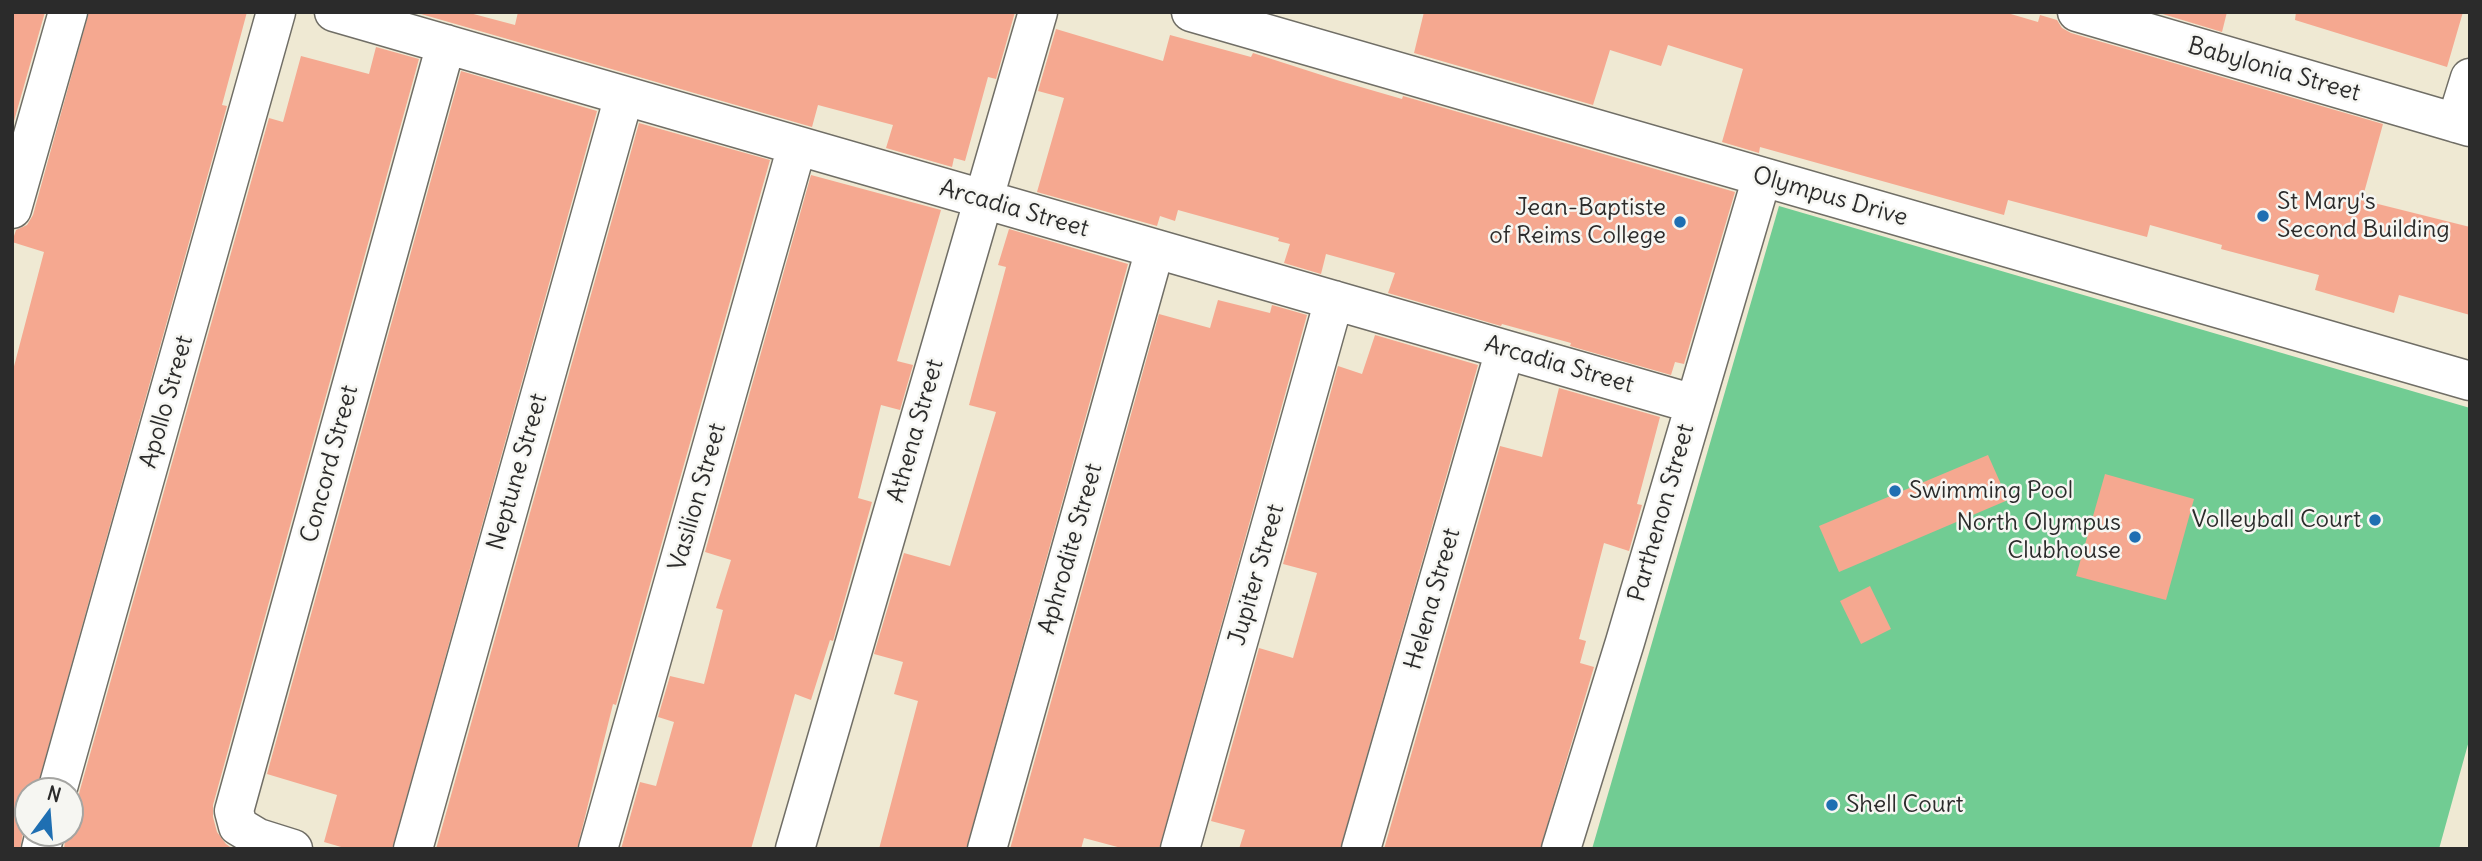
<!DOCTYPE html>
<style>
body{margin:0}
#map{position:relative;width:2482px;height:861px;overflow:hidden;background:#efe9d3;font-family:Delius,sans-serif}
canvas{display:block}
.frame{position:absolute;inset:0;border:14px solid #2b2b2b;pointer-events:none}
.north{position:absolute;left:14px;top:777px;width:70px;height:70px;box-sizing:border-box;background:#f6f6f2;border:2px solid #a5a5a2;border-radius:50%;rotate:16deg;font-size:19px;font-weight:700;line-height:28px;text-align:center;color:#2b2b2b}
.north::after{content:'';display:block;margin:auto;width:24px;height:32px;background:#1f6fb2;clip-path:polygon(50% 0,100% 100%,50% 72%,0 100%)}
</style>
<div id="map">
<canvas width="2482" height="861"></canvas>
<div class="frame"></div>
<div class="north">N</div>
</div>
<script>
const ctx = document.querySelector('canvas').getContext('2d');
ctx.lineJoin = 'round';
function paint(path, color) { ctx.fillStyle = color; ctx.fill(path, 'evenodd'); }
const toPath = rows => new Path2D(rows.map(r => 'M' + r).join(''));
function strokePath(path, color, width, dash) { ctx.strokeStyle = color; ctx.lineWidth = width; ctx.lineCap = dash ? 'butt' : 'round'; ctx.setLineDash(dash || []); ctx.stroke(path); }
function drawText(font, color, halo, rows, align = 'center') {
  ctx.font = font + ' Delius,sans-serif'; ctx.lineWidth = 5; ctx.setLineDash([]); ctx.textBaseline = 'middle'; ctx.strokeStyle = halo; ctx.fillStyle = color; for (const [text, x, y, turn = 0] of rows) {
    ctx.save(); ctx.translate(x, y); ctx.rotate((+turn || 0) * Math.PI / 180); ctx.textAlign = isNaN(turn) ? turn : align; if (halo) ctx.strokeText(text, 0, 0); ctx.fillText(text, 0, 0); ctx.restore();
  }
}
const green = toPath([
 [1779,206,2470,408,2470,737,2439,849,1592,849]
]);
const building = toPath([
 [12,12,45,12,12,128],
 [89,12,247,12,222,105,227,106,36,791,28,791,28,820,24,828,20,849,12,849,12,374,44,252,12,242,16,230,27,225,33,215],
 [414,12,466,12,515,25,518,12,1015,12,996,79,988,77,965,161,954,158,952,167,886,148,893,125,818,105,812,127],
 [1424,12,2004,12,2038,22,2040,15,2057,20,2062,28,2071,33,2383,124,2362,200,2470,227,2470,315,2399,295,2394,313,2315,290,2319,275,2221,249,2222,245,2150,225,2147,237,2008,200,2004,215,1760,147,1759,153,1722,142,1743,69,1668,45,1661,66,1610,50,1593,105,1414,53],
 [2156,12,2227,12,2222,32],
 [2296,12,2463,12,2447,67,2295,20],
 [1056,29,1163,61,1170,35,1251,57,1253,53,1340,81,1402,99,1403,96,1735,192,1684,364,1675,362,1671,375,1570,346,1571,343,1502,324,1501,326,1388,293,1395,273,1326,254,1321,274,1284,263,1290,244,1278,241,1279,238,1178,210,1175,221,1160,216,1157,226,1037,192,1064,98,1038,91],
 [376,47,419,59,213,805,213,817,217,832,226,844,233,849,64,849,66,833,70,833,70,808,78,797,269,118,283,122,301,56,369,74],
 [461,71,597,111,392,849,348,849,324,842,337,795,267,774],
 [639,123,770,160,616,705,613,704,577,849,436,849],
 [811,175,941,210,897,361,913,365,900,410,881,405,858,498,872,502,833,641,830,640,811,700,795,694,751,849,621,849,640,782,656,786,674,722,658,717,670,676,704,684,723,610,716,608,731,560,705,552],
 [1009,229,1128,264,966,849,879,849,918,701,894,694,903,662,874,654,904,553,950,566,996,412,969,405,1006,267,998,265],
 [1218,300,1270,313,1272,305,1307,315,1159,849,1125,849,1084,838,1081,849,1010,849,1159,314,1210,328],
 [1375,335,1478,365,1340,849,1239,849,1245,830,1211,821,1259,648,1293,658,1317,573,1283,564,1338,366,1362,374],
 [1559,388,1660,417,1637,504,1642,505,1629,551,1604,543,1579,639,1586,641,1580,663,1594,667,1540,849,1384,849,1500,446,1542,457],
 [1988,455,2008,500,1839,572,1819,526],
 [2105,474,2194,499,2166,600,2076,576],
 [1870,586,1891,629,1861,644,1840,601]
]);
const minor = toPath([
 [334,12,1694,404],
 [1191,12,2470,381],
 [2077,12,2470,127],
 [2456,123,2470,78],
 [12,209,68,12],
 [57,791,276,12],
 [41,849,45,833],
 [293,849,258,838,238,826,234,811,446,44],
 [413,849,624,96],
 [598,849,797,146],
 [795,849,1038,12],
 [987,849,1155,249],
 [1180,849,1334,300],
 [1361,849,1505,350],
 [1561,849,1625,642,1762,177]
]);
const markers = [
 [2263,216,7,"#1f6fb2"],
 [1680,222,7,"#1f6fb2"],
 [1895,491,7,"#1f6fb2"],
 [2375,520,7,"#1f6fb2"],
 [2135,537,7,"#1f6fb2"],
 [1832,805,7,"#1f6fb2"]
];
const streetNames = [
 ["Babylonia Street",2274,70,16],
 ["Olympus Drive",1830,197,16],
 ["Arcadia Street",1014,209,16],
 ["Arcadia Street",1559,365,16],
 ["Apollo Street",167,402,-74],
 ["Athena Street",916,431,-74],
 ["Concord Street",330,464,-75],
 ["Neptune Street",518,472,-74],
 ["Vasilion Street",698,497,-74],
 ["Parthenon Street",1662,513,-74],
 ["Aphrodite Street",1071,549,-74],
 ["Jupiter Street",1257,575,-74],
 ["Helena Street",1433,599,-74]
];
const poiNames = [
 ["St Mary's",2277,202],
 ["Second Building",2277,230],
 ["Jean-Baptiste",1666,208,"right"],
 ["of Reims College",1666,236,"right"],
 ["Swimming Pool",1909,491],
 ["Volleyball Court",2361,520,"right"],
 ["North Olympus",2121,523,"right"],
 ["Clubhouse",2121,551,"right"],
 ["Shell Court",1846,805]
];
paint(green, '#71cc93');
paint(building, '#f5a890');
strokePath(minor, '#706e66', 41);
strokePath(minor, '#fff', 38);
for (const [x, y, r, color] of markers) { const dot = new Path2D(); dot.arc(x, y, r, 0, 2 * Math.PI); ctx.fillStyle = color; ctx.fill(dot); strokePath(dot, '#f6f6f2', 2.5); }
drawText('24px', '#2b2b2b', '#f6f6f2', streetNames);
drawText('24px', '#2b2b2b', '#f6f6f2', poiNames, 'left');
</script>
